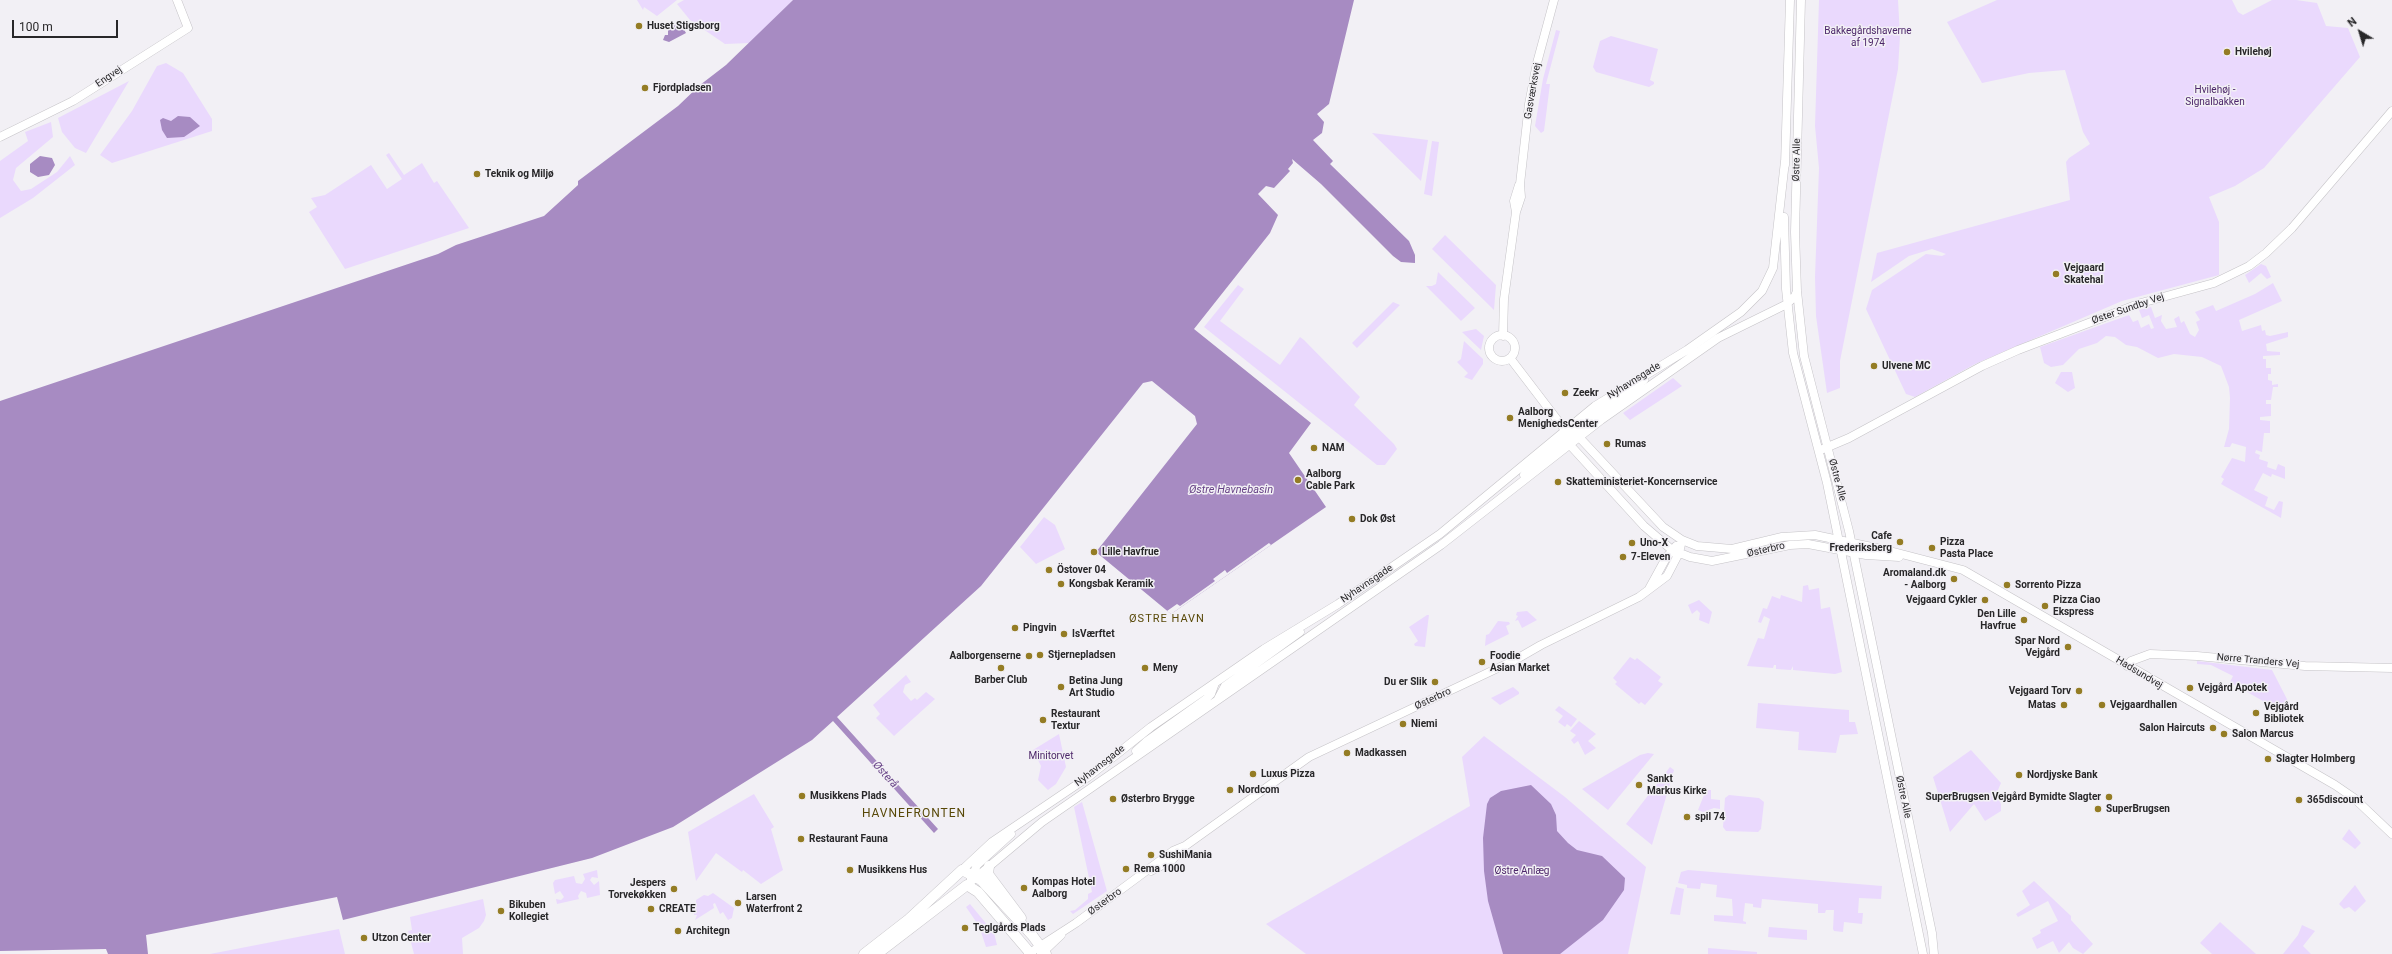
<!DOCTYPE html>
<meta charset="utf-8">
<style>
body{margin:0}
#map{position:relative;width:2392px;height:954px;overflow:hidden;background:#f2f0f5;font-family:Roboto,sans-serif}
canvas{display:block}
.north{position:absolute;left:2340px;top:12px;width:40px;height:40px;-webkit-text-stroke:3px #f2f0f5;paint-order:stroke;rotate:322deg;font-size:11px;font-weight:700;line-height:16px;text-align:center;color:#282729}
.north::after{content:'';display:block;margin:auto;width:14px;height:18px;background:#282729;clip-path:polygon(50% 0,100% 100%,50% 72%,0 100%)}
.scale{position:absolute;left:12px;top:20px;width:106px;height:18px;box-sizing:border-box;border:2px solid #282729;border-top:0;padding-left:5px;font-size:12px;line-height:14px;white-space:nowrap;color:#282729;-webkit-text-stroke:3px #f2f0f5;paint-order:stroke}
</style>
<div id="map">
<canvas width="2392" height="954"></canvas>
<div class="north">N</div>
<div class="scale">100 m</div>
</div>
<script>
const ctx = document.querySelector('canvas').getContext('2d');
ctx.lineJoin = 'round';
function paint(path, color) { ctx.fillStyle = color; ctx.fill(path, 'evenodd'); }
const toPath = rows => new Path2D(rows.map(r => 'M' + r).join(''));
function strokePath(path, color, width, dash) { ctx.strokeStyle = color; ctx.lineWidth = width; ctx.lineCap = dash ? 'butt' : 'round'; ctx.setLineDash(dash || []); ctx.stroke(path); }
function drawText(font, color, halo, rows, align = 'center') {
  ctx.font = font + ' Roboto,sans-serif'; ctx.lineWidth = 3; ctx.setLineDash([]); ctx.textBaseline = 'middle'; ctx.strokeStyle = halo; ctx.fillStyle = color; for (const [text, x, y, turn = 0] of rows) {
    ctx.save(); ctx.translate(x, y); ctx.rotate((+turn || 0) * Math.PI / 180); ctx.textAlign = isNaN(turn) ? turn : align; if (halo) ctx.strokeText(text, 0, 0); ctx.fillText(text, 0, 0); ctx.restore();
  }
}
const green = toPath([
 [637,0,677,0,657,16,644,7,643,10],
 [684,0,793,0,750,43,725,44,690,20,677,4],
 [1819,0,1898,0,1900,36,1898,69,1840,361,1840,388,1827,393,1816,316,1815,277,1819,168,1815,126],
 [1997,0,2232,0,2238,12,2243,15,2272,0,2296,0,2317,3,2326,26,2348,28,2360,57,2264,168,2235,186,2209,197,2219,222,2219,275,2122,301,1975,364,1915,397,1906,394,1866,309,1872,290,1926,254,1942,256,1946,254,1932,249,1909,256,1871,282,1877,253,2070,200,2066,162,2069,158,2090,144,2083,132,2065,70,2029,73,1982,83,1947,22],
 [1556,30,1560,31,1546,84,1550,84,1544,131,1541,133,1535,126,1543,79],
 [1611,36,1658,49,1650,80,1654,82,1654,84,1649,87,1596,72,1593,67,1600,41],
 [166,63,183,73,212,119,212,131,112,163,100,155,132,111,157,66],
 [129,81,86,153,75,148,62,132,58,118],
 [51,122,53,137,16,168,13,180,21,191,31,189,57,172,70,156,75,165,33,198,0,218,0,161,28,141,25,132],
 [1372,133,1428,140,1421,181],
 [1432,141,1439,142,1432,196,1424,194],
 [389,153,404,175,422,163,434,183,437,181,469,228,345,269,309,212,317,207,311,198,325,195,371,165,387,189,402,179,386,155],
 [1445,235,1496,285,1494,310,1432,249],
 [2261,264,2266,266,2271,277,2267,279,2261,273,2249,283,2245,275],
 [1438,272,1475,308,1461,321,1426,286,1432,286,1436,284],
 [2273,283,2282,301,2239,320,2242,331,2261,325,2262,331,2265,330,2266,335,2270,336,2288,332,2288,337,2266,344,2267,351,2280,352,2280,355,2263,356,2263,359,2266,359,2266,368,2271,368,2271,374,2268,374,2268,380,2272,381,2272,385,2278,384,2278,387,2273,387,2271,400,2266,400,2266,404,2271,404,2271,416,2260,417,2260,420,2270,421,2270,433,2264,433,2262,452,2256,450,2255,453,2260,455,2259,459,2268,462,2267,467,2276,470,2278,464,2285,467,2285,479,2272,474,2271,477,2263,473,2254,490,2268,497,2265,506,2274,510,2279,501,2283,502,2281,518,2221,484,2224,479,2221,477,2232,458,2245,462,2246,447,2232,443,2230,447,2224,447,2229,429,2230,398,2229,387,2221,366,2202,357,2174,354,2158,358,2137,347,2126,345,2115,337,2106,336,2097,343,2079,349,2063,365,2051,367,2044,363,2040,347,2129,315,2133,322,2138,320,2141,328,2149,324,2151,329,2154,328,2149,315,2142,318,2139,310,2151,307,2155,318,2162,315,2161,321,2166,329,2177,327,2174,319,2179,316,2181,323,2184,321,2190,334,2195,337,2199,330,2196,322,2200,320,2195,312,2213,305,2216,311,2255,294],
 [1238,285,1244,289,1220,321,1280,365,1300,337,1304,340,1360,397,1354,405,1394,444,1397,449,1385,465,1377,465,1204,327],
 [1393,302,1400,305,1357,348,1352,343],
 [1476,329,1484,336,1481,350,1462,332],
 [1464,341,1483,359,1483,364,1472,380,1464,377,1468,373,1457,362,1461,359],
 [2061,372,2072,372,2075,388,2068,392,2055,383],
 [1673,378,1682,386,1630,420,1623,413],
 [1044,517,1055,525,1065,549,1036,564,1020,547],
 [1808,585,1809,590,1819,588,1821,609,1830,607,1842,672,1835,674,1793,670,1793,666,1791,670,1776,669,1776,665,1774,665,1773,668,1747,666,1758,638,1764,639,1770,619,1764,616,1761,623,1758,622,1763,608,1767,609,1772,596,1780,599,1781,595,1802,602,1803,586],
 [1699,600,1712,612,1709,624,1699,620,1700,613,1697,610,1692,614,1688,605],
 [1527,611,1537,620,1522,628,1518,620,1515,621,1518,616,1516,615,1517,612],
 [1427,615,1429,615,1425,647,1415,646,1414,644,1418,641,1409,627],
 [1498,621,1509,622,1510,624,1506,626,1509,634,1485,646,1486,635,1489,634],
 [1630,657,1635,660,1637,658,1661,677,1658,681,1663,684,1645,705,1641,702,1639,704,1615,684,1617,682,1613,678],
 [2197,661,2272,670,2290,705,2280,711,2230,682,2233,676,2211,665,2197,664],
 [906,675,911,682,905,685,903,692,911,701,915,698,917,700,926,692,935,699,894,736,876,718,880,714,873,705],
 [1513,687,1519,692,1519,694,1500,705,1491,698],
 [1758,703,1849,710,1849,722,1855,722,1858,734,1840,735,1836,753,1798,750,1799,732,1756,728],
 [1559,706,1577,719,1571,727,1567,724,1565,727,1558,722,1563,716,1555,710],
 [1579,721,1596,734,1588,741,1596,748,1585,755,1578,741,1574,744,1571,740,1576,735,1570,731],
 [1059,734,1066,767,1056,784,1048,790,1038,780,1041,766,1033,750],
 [1484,736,1565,797,1646,867,1628,954,1306,954,1266,924,1470,806,1462,757],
 [1971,750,2001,783,1998,790,1999,800,2001,804,2001,811,1985,821,1974,804,1950,832,1933,777],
 [1648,753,1654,754,1608,810,1582,789,1640,755],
 [1670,767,1674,770,1652,845,1626,824],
 [1706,790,1711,790,1711,799,1720,800,1720,809,1714,808,1703,812,1698,810],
 [754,794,774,827,771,829,783,870,761,884,743,870,742,872,716,853,696,881,688,832],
 [1729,795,1759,798,1764,802,1761,829,1758,832,1726,831,1723,827,1725,798],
 [1082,802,1107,891,1073,914,1070,911,1075,910,1088,899,1088,894,1092,892,1074,807],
 [2349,829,2361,843,2355,849,2342,839],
 [597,870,598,878,592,877,590,880,594,885,599,881,600,895,587,898,586,893,581,891,578,896,579,899,557,904,556,899,561,900,564,897,560,891,555,894,553,883,555,880,574,876,576,883,582,884,585,879,583,874],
 [1688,870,1882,886,1881,899,1859,898,1858,913,1863,913,1862,924,1844,922,1843,932,1834,931,1833,929,1834,910,1826,910,1825,913,1818,913,1818,904,1762,899,1761,908,1753,907,1753,904,1745,903,1743,921,1746,922,1746,924,1714,921,1714,915,1733,916,1732,899,1716,897,1717,885,1701,883,1700,889,1687,888,1687,885,1678,883,1681,872],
 [2034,881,2071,916,2071,920,2093,944,2083,954,2073,948,2069,942,2059,953,2053,941,2037,949,2032,938,2041,933,2040,930,2058,921,2048,901,2018,917,2016,914,2030,905,2022,891],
 [2355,885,2366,901,2355,912,2349,907,2344,909,2339,904],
 [1676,887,1684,889,1680,915,1670,914],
 [713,893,734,908,732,918,728,920,723,912,720,914,715,903,713,904,714,908,695,920,697,915,694,915,694,910,696,909,696,900,704,895,708,896],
 [483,899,486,915,484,921,479,928,462,938,463,954,414,954,408,931,412,930,410,917],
 [970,904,994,933,997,945,986,947,979,926,966,907],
 [2220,922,2256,954,2212,954,2200,943],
 [2302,925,2315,931,2303,946,2311,954,2283,954,2298,935],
 [1769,927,1807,930,1807,940,1768,937],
 [339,929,345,954,210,954],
 [1708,948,1757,952,1757,954,1708,954]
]);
const water = toPath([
 [793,0,1354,0,1329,104,1317,114,1324,122,1322,133,1313,140,1333,161,1330,164,1409,241,1415,255,1415,263,1401,262,1393,256,1321,184,1292,159,1293,163,1288,169,1290,171,1274,188,1266,186,1258,194,1278,215,1270,233,1194,329,1311,423,1289,453,1326,507,1171,614,1096,552,1197,424,1195,416,1152,381,1143,383,981,586,837,717,938,829,934,833,833,721,812,740,673,827,592,858,343,920,337,897,146,935,148,954,108,954,106,949,0,951,0,401,438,254,456,245,544,216,578,185,578,181,678,106,700,85,726,65],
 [668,25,682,26,686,33,669,42,663,40,665,35,668,35],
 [178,116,190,117,200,126,184,137,167,138,162,130,160,120,163,118,171,121],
 [40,156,52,158,55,165,49,175,38,177,30,172,30,164],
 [1531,785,1551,804,1556,815,1557,831,1568,843,1577,850,1602,856,1625,878,1624,890,1603,920,1560,954,1503,954,1488,901,1484,871,1483,838,1487,804,1490,798,1501,791]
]);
const pier = toPath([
 [1269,543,1271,545,1171,614,1167,611,1177,604,1180,606,1215,581,1213,579,1225,570,1227,573]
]);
const minor = toPath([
 [1801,0,1795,232,1797,291,1804,356,1849,531,1932,933,1934,954],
 [0,137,73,101,188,28,177,0],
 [1785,165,1790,0],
 [1516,212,1521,197,1520,184,1529,104,1537,63,1554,0],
 [1784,217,1786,289,1793,353,1827,483,1923,954],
 '1489 348a13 13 0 1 1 26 0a13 13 0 1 1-26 0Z',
 [1503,336,1504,299,1516,212,1514,201,1519,185],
 [1510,358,1565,430,1570,445,1644,526,1672,550,1690,557,1712,561,1790,545,1808,544,1866,555,1899,557],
 [1565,430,1579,437,1663,527,1682,540,1697,546,1732,549,1782,537,1815,535,1886,550,1963,570,2335,785,2354,798,2392,834],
 [1571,436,1581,426,1644,380],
 [1823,449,1849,438,1982,366,2018,350,2141,303,2214,283,2249,266,2266,253,2292,228,2392,111],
 [1524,475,1561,442,1565,431],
 [1649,589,1666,558,1676,546],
 [2127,666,2131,661,2150,654,2197,656,2305,666,2392,668],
 [1218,699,1225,686,1300,632],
 [1136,751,1147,741,1206,699,1211,694,1215,683],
 [962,870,992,842,1088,777,1151,727,1264,649,1338,604,1440,534,1595,406,1687,350,1741,312,1762,291,1773,268,1785,161],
 [1151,871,1172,860,1184,847],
 [971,879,977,865,1011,834],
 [967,885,1042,822,1441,545,1601,420,1718,338,1787,304,1795,296,1797,291],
 [1028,954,1076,923,1173,851,1185,846,1309,757,1515,660,1541,645,1639,597,1667,576,1679,553,1682,540],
 [1041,954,1061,935]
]);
const major = toPath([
 [989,866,988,874,1021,918],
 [962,870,981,880,1032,935,1046,954],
 [864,954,909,919,962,870],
 [877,954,967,885,978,892,1031,954]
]);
const markers = [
 [639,26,4,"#947c24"],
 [2227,52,4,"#947c24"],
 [645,88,4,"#947c24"],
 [477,174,4,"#947c24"],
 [2056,274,4,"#947c24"],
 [1874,366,4,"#947c24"],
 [1565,393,4,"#947c24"],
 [1510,418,4,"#947c24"],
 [1607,444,4,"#947c24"],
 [1314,448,4,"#947c24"],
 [1298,480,4,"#947c24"],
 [1558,482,4,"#947c24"],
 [1352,519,4,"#947c24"],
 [1900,542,4,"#947c24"],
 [1632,543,4,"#947c24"],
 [1932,548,4,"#947c24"],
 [1094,552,4,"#947c24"],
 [1623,557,4,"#947c24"],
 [1049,570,4,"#947c24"],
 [1954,579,4,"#947c24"],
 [1061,584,4,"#947c24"],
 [2007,585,4,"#947c24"],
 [1985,600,4,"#947c24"],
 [2045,606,4,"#947c24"],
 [2024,620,4,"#947c24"],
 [1015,628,4,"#947c24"],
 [1064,634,4,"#947c24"],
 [2068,647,4,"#947c24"],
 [1040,655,4,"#947c24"],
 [1029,656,4,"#947c24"],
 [1482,662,4,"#947c24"],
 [1001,668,4,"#947c24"],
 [1145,668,4,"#947c24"],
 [1435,682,4,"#947c24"],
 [1061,687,4,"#947c24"],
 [2190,688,4,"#947c24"],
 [2079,691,4,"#947c24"],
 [2064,705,4,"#947c24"],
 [2102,705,4,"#947c24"],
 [2256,713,4,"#947c24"],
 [1043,720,4,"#947c24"],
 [1403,724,4,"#947c24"],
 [2213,728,4,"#947c24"],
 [2224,734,4,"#947c24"],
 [1347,753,4,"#947c24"],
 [2268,759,4,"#947c24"],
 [1253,774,4,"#947c24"],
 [2019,775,4,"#947c24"],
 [1639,785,4,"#947c24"],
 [1230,790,4,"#947c24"],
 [802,796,4,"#947c24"],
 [2109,797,4,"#947c24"],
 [1113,799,4,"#947c24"],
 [2299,800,4,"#947c24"],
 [2098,809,4,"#947c24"],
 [1687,817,4,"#947c24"],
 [801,839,4,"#947c24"],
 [1151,855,4,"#947c24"],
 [1126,869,4,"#947c24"],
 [850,870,4,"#947c24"],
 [1024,888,4,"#947c24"],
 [674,889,4,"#947c24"],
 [738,903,4,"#947c24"],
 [651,909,4,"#947c24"],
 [501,911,4,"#947c24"],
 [965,928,4,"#947c24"],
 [678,931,4,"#947c24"],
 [364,938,4,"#947c24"]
];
const poiNames = [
 ["Huset Stigsborg",647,26],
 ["Hvilehøj",2235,52],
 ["Fjordpladsen",653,88],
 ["Teknik og Miljø",485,174],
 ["Vejgaard",2064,268],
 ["Skatehal",2064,280],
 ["Ulvene MC",1882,366],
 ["Zeekr",1573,393],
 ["Aalborg",1518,412],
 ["MenighedsCenter",1518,424],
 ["Rumas",1615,444],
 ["NAM",1322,448],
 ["Aalborg",1306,474],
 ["Cable Park",1306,486],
 ["Skatteministeriet-Koncernservice",1566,482],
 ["Dok Øst",1360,519],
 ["Cafe",1892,536,"right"],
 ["Frederiksberg",1892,548,"right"],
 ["Pizza",1940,542],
 ["Pasta Place",1940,554],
 ["Uno-X",1640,543],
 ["Lille Havfrue",1102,552],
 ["7-Eleven",1631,557],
 ["Östover 04",1057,570],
 ["Aromaland.dk",1946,573,"right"],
 ["- Aalborg",1946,585,"right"],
 ["Kongsbak Keramik",1069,584],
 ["Sorrento Pizza",2015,585],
 ["Vejgaard Cykler",1977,600,"right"],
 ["Pizza Ciao",2053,600],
 ["Ekspress",2053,612],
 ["Den Lille",2016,614,"right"],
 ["Havfrue",2016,626,"right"],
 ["Pingvin",1023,628],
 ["IsVærftet",1072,634],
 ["Spar Nord",2060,641,"right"],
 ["Vejgård",2060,653,"right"],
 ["Stjernepladsen",1048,655],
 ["Aalborgenserne",1021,656,"right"],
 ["Foodie",1490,656],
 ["Asian Market",1490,668],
 ["Meny",1153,668],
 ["Barber Club",1001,680,"center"],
 ["Betina Jung",1069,681],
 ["Art Studio",1069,693],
 ["Du er Slik",1427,682,"right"],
 ["Vejgård Apotek",2198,688],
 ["Vejgaard Torv",2071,691,"right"],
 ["Matas",2056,705,"right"],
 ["Vejgaardhallen",2110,705],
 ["Vejgård",2264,707],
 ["Bibliotek",2264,719],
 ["Restaurant",1051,714],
 ["Textur",1051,726],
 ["Niemi",1411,724],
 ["Salon Haircuts",2205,728,"right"],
 ["Salon Marcus",2232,734],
 ["Madkassen",1355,753],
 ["Slagter Holmberg",2276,759],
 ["Luxus Pizza",1261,774],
 ["Nordjyske Bank",2027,775],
 ["Sankt",1647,779],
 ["Markus Kirke",1647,791],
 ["Nordcom",1238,790],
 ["Musikkens Plads",810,796],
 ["SuperBrugsen Vejgård Bymidte Slagter",2101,797,"right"],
 ["Østerbro Brygge",1121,799],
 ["365discount",2307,800],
 ["SuperBrugsen",2106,809],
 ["spil 74",1695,817],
 ["Restaurant Fauna",809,839],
 ["SushiMania",1159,855],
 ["Rema 1000",1134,869],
 ["Musikkens Hus",858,870],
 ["Kompas Hotel",1032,882],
 ["Aalborg",1032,894],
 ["Jespers",666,883,"right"],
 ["Torvekøkken",666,895,"right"],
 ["Larsen",746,897],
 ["Waterfront 2",746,909],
 ["Bikuben",509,905],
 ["Kollegiet",509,917],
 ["CREATE",659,909],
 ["Teglgårds Plads",973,928],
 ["Architegn",686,931],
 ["Utzon Center",372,938]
];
const parkNames = [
 ["Bakkegårdshaverne",1868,31],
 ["af 1974",1868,43],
 ["Hvilehøj -",2215,90],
 ["Signalbakken",2215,102],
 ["Minitorvet",1051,756],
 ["Østre Anlæg",1522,871]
];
const streetNames = [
 ["Engvej",109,77,-34],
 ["Gasværksvej",1533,91,-80],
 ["Østre Alle",1797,160,-89],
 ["Øster Sundby Vej",2128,309,-19],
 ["Nyhavnsgade",1634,381,-32],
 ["Østre Alle",1837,480,75],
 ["Østerbro",1766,550,-13],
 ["Nyhavnsgade",1367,584,-34],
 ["Nørre Tranders Vej",2258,661,5],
 ["Hadsundvej",2139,673,31],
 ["Østerbro",1433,699,-25],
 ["Nyhavnsgade",1100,766,-38],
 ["Østre Alle",1903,797,78],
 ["Østerbro",1105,902,-36]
];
const waterNames = [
 ["Østre Havnebasin",1231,490],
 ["Østerå",885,775,48]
];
const neighbourhoodNames = [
 ["ØSTRE HAVN",1167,619]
];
const quarterNames = [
 ["HAVNEFRONTEN",914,814]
];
paint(green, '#ead9fd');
paint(water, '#a78bc2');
paint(pier, '#f2f0f5');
strokePath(minor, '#c5c3c7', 9);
strokePath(major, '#c5c3c7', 11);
strokePath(minor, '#fff', 8);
strokePath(major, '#fff', 10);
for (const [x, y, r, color] of markers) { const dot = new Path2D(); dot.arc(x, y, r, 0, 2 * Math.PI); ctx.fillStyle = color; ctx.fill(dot); strokePath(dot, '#f2f0f5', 1.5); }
drawText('bold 10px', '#282729', '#f2f0f5', poiNames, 'left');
drawText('10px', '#4c2669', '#f2f0f5', parkNames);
drawText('10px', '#282729', '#f2f0f5', streetNames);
drawText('italic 11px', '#674286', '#f2f0f5', waterNames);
ctx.letterSpacing = '1px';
drawText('11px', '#584807', '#f2f0f5', neighbourhoodNames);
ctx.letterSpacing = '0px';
ctx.letterSpacing = '1px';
drawText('12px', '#584807', '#f2f0f5', quarterNames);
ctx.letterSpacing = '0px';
</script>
